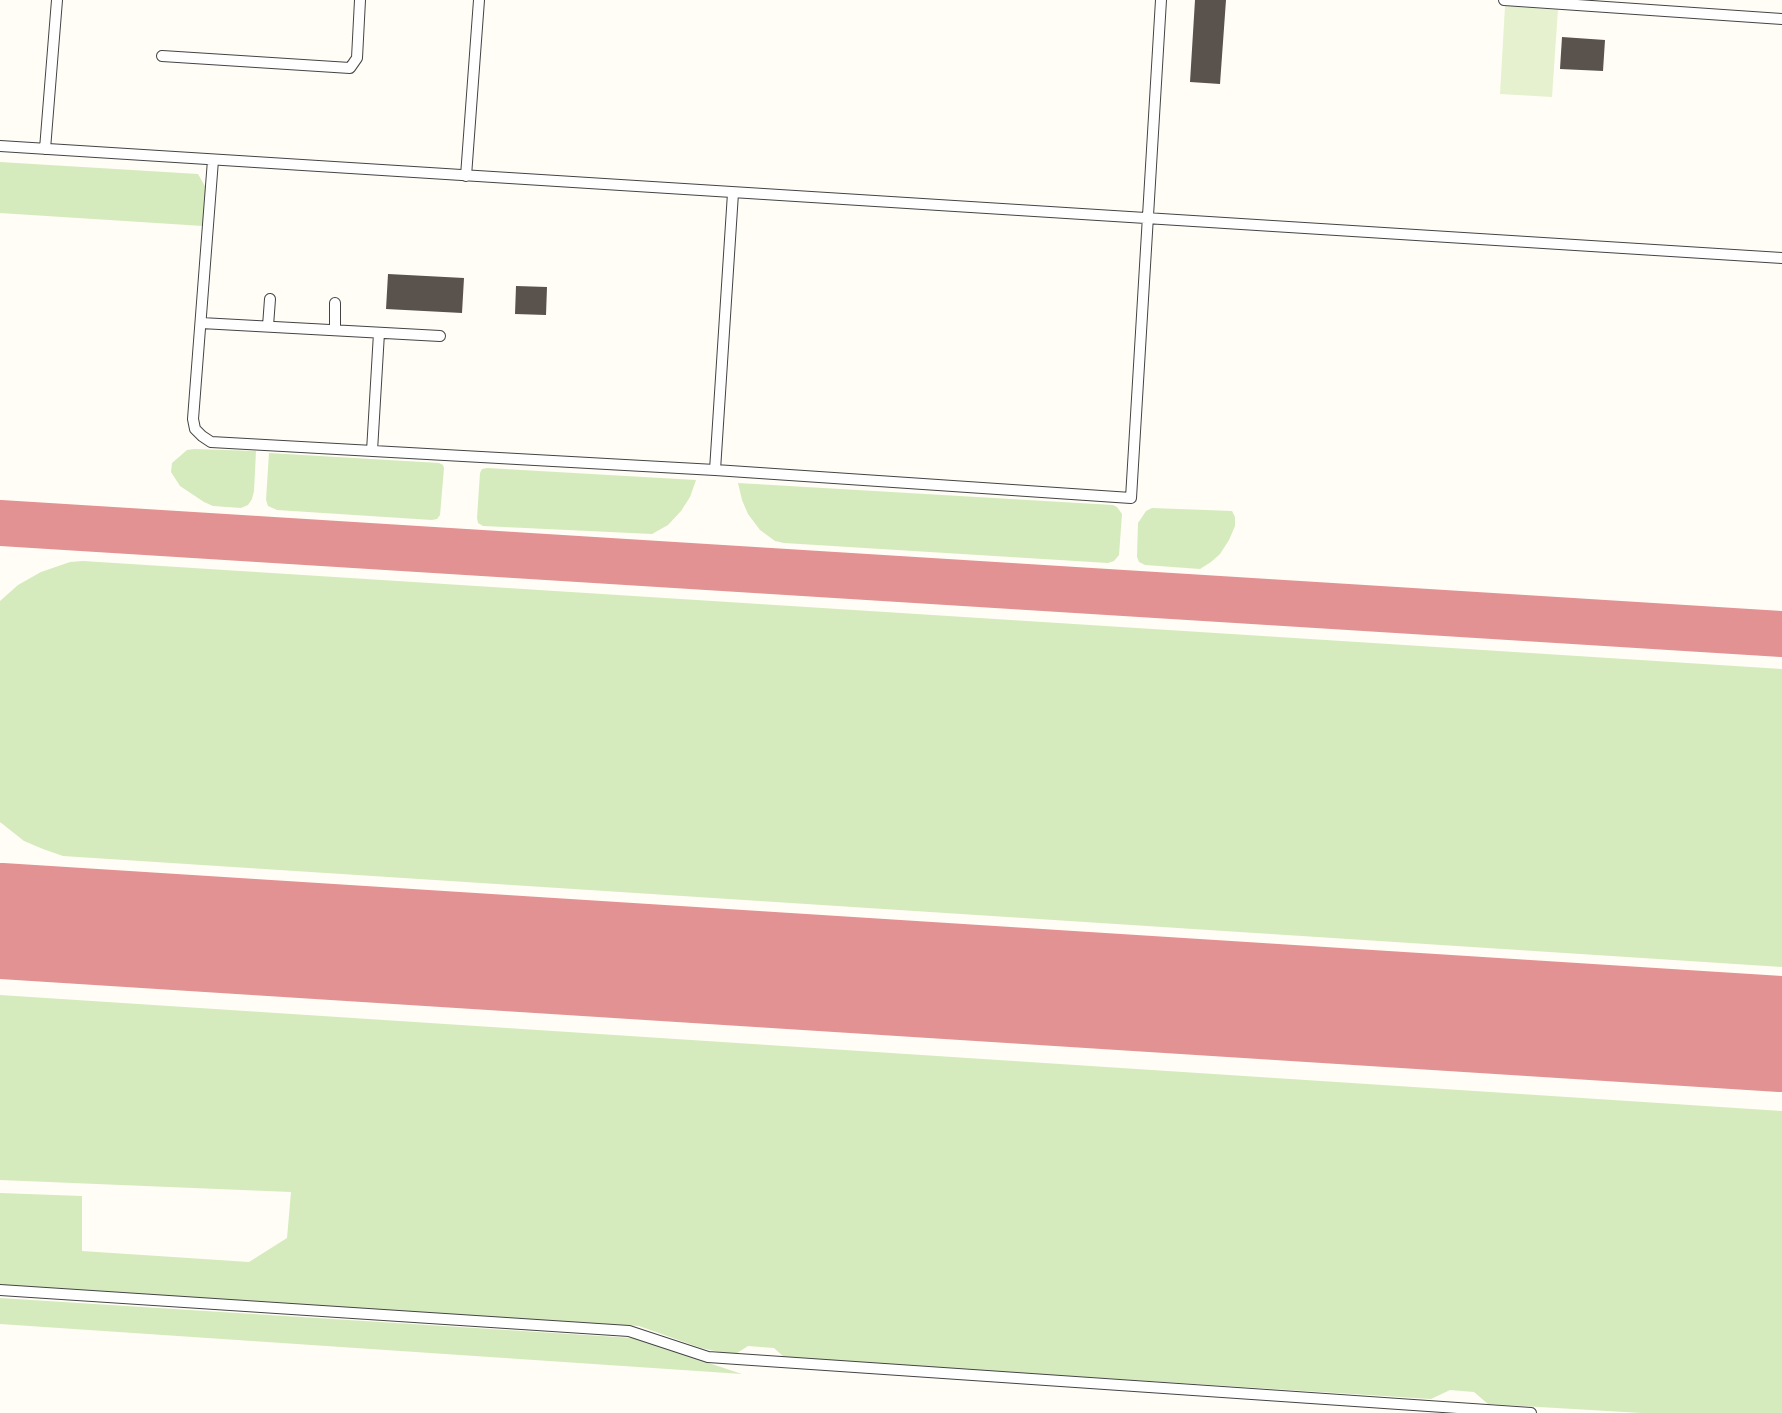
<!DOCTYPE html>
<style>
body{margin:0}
canvas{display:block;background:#fffdf5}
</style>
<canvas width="1782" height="1413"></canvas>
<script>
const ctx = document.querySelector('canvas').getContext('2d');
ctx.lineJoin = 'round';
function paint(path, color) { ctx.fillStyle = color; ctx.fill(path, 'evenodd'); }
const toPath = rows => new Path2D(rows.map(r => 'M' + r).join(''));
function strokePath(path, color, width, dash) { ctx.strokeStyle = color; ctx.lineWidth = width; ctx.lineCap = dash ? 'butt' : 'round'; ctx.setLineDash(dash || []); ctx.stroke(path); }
const green = toPath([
 [0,162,198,174,206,188,203,226,0,213],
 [194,449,256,451,254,491,252,499,248,505,241,508,213,506,204,502,180,486,171,472,172,463,187,450],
 [269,453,439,463,443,465,444,468,440,515,437,519,432,520,277,510,268,506,266,500],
 [487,468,696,480,690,497,681,511,668,525,652,534,483,526,478,523,477,518,480,473,482,469],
 [738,483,1113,505,1117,507,1122,514,1119,555,1114,561,1108,563,784,543,775,541,760,530,748,514,742,500],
 [1152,508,1232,511,1235,517,1235,526,1229,540,1220,554,1211,562,1200,569,1145,565,1139,562,1137,557,1138,523,1146,511],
 [83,561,1782,669,1782,967,63,856,43,849,24,841,0,822,0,601,18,585,41,572,70,562],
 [0,995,1782,1111,1782,1413,1642,1413,1488,1404,1474,1392,1450,1390,1431,1399,785,1358,774,1348,748,1346,734,1355,701,1348,639,1326,0,1286,0,1193,82,1196,82,1251,249,1262,287,1238,291,1192,0,1180],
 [0,1298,633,1338,742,1374,0,1324]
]);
const pitch = toPath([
 [1505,6,1558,10,1552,97,1500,94]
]);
const taxiway = toPath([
 [0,523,1782,634],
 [0,901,48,924]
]);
const runway = toPath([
 [0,921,1782,1034]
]);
const building = toPath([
 [1195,0,1226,0,1220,84,1190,82],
 [1562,37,1605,40,1603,71,1560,69],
 [388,274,464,278,462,313,386,309],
 [516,286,547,287,546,315,515,314]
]);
const lane = toPath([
 [1504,0,1782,19],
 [162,56,350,68,357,58,360,0],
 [0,146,1782,258],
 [45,149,57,0],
 [213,160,193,419,195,429,202,436,211,442,715,470],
 [466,176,479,0],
 [733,193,715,470,1131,498,1161,0],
 [201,323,440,336],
 [268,326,270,299],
 [335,330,335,303],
 [372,451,379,333],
 [0,1290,629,1331,708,1357,1531,1413]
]);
paint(green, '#d5ebbd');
paint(pitch, '#e6f2cf');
strokePath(taxiway, '#e29292', 46);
strokePath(runway, '#e29292', 116);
paint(building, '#5a524d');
strokePath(lane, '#444', 12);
strokePath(lane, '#fff', 10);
</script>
